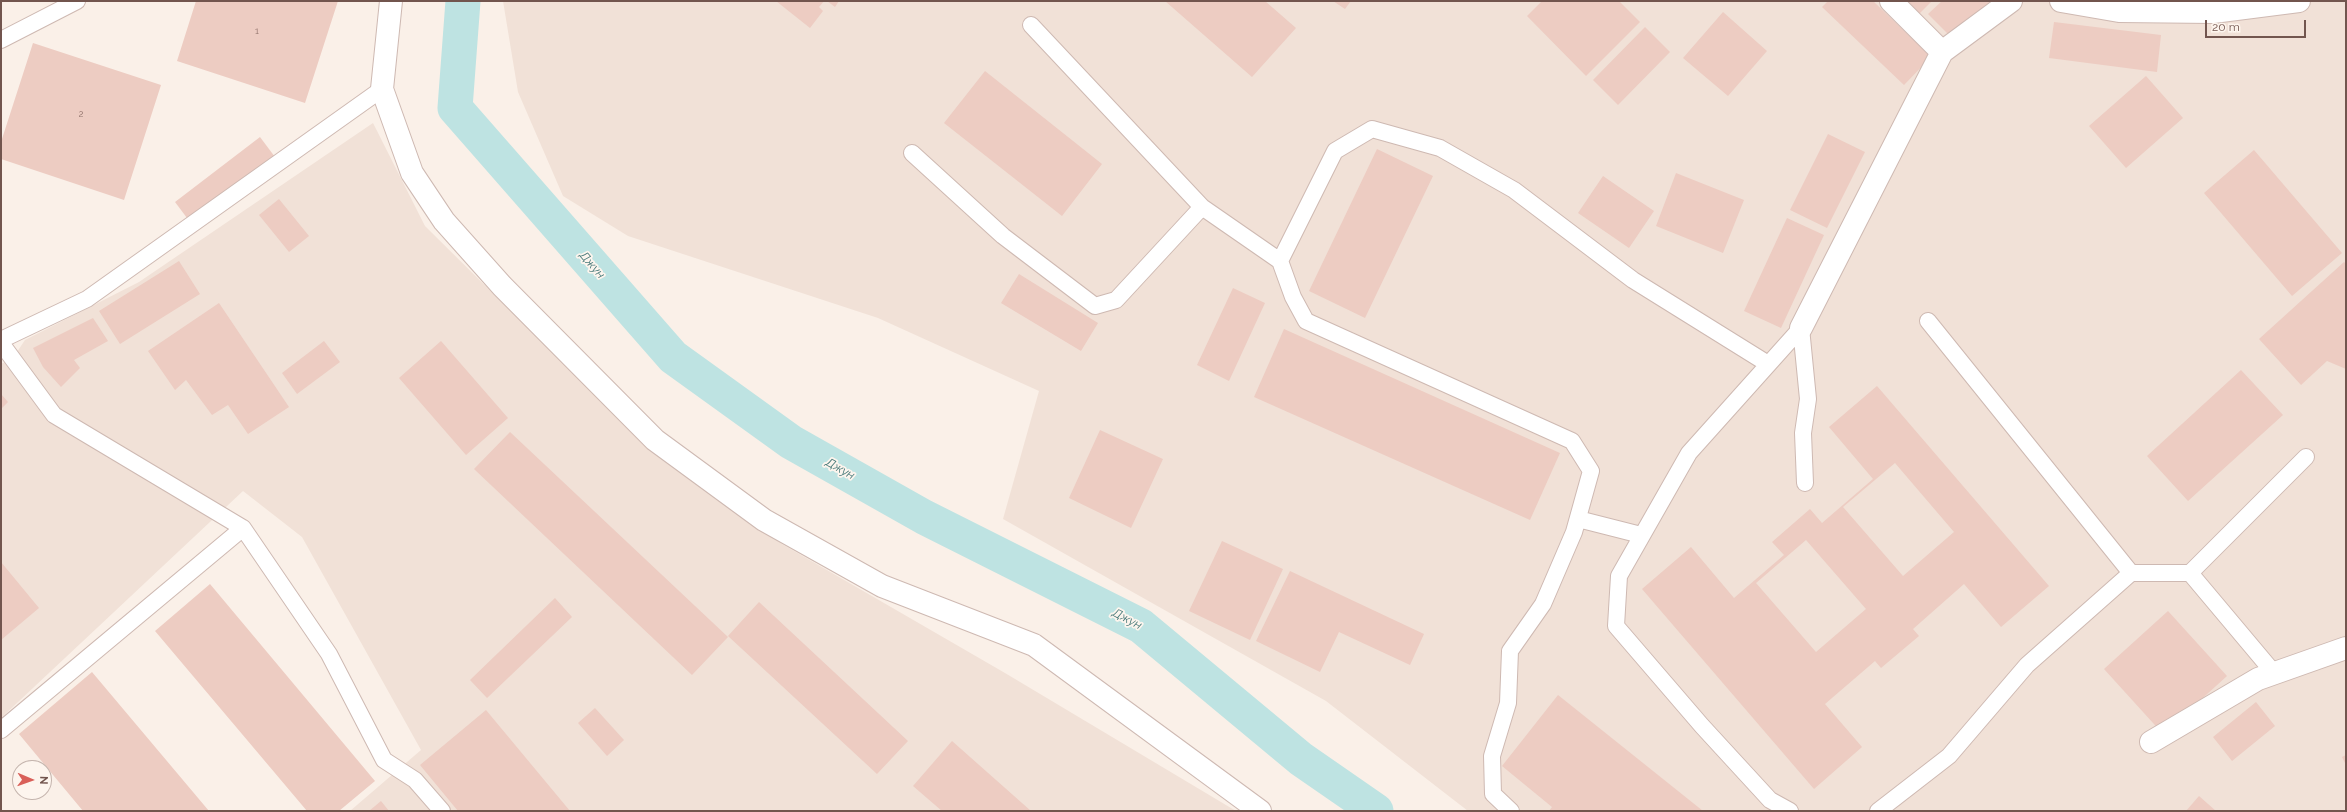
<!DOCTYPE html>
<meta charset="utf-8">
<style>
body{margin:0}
#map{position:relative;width:2347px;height:812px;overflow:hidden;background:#faf0e8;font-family:Raleway,sans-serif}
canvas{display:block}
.frame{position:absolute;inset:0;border:2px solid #72554e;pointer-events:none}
.north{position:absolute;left:12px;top:760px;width:40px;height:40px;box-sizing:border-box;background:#fdf5ee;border:1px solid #c5b5ae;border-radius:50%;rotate:92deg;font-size:11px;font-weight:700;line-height:16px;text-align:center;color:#72554e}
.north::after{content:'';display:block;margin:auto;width:14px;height:18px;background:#d96059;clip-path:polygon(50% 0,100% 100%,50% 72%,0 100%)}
.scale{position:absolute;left:2205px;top:20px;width:101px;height:18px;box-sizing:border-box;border:2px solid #72554e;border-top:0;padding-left:5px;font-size:12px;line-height:14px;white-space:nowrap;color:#72554e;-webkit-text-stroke:3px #fdf5ee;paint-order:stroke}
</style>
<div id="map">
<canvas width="2347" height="812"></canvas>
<div class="frame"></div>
<div class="north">N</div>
<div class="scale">20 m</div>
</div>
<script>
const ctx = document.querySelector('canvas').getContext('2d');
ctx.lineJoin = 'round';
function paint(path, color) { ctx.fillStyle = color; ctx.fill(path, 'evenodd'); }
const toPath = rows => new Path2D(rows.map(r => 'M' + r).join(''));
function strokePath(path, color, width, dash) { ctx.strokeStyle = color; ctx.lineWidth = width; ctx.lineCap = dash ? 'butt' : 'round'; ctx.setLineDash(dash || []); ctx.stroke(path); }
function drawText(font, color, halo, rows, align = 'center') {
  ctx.font = font + ' Raleway,sans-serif'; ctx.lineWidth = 3.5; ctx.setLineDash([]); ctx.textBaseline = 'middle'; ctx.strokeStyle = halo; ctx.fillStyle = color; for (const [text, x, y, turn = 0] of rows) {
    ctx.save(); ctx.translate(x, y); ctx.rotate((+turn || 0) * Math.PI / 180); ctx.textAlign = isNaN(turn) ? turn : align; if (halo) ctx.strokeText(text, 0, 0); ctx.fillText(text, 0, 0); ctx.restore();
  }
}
const residential = toPath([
 [503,1,2346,1,2346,811,1468,811,1326,701,1003,519,1039,391,878,318,628,236,563,196,518,92],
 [373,123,425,226,645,444,782,544,1005,673,1236,811,350,811,421,750,302,537,243,491,1,718,1,364,13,358,25,340,139,282]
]);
const canal = toPath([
 [463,1,455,108,673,357,791,442,924,517,1141,626,1301,759,1376,811]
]);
const building = toPath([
 [196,1,338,1,305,103,177,61],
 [776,1,824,1,819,7,823,11,810,28],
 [827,1,839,1,835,7],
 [1165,1,1265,1,1296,28,1252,77],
 [1333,1,1351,1,1345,9],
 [1542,1,1619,1,1640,22,1586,76,1527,16],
 [1828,1,1873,1,1931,57,1904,85,1822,7],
 [1901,1,1932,1,1916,17],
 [1942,1,1993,1,1953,39,1928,14],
 [1723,12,1767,51,1728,96,1683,58],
 [2054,22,2161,35,2157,72,2049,58],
 [1645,27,1670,52,1618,105,1593,80],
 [33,43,161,85,124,200,1,159,1,142],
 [985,71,1102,164,1062,216,944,123],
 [2146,76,2183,118,2126,168,2089,126],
 [1828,134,1865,152,1827,228,1790,210],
 [260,137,275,157,190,222,175,202],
 [1377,149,1433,176,1365,318,1309,291],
 [2254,150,2342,253,2292,296,2204,193],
 [1676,173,1744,200,1723,253,1656,226],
 [1603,176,1654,211,1629,248,1578,213],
 [279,199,309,236,289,252,259,215],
 [1787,218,1824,235,1781,328,1744,311],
 [179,261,200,294,120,344,99,311],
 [2344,262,2346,264,2346,369,2327,361,2301,385,2259,339],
 [1019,274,1098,323,1081,351,1001,303],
 [1233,288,1265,303,1229,381,1197,365],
 [219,303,289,407,248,434,228,405,212,415,186,380,175,390,148,351],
 [93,318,108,341,74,360,80,368,61,387,43,367,33,348],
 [1284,329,1560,453,1530,520,1254,397],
 [324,341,340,362,297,394,282,373],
 [441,341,508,418,466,455,399,378],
 [2241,370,2283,415,2188,501,2147,456],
 [1877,386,2049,586,2001,627,1964,584,1913,629,1919,636,1881,668,1875,661,1825,704,1862,747,1814,789,1642,589,1691,547,1734,598,1784,555,1772,542,1810,509,1822,523,1873,479,1829,427],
 [1895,463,1954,532,1903,576,1843,507],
 [1806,540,1866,609,1816,652,1756,583],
 [1,394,8,402,1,409],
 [1100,430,1163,459,1131,528,1069,498],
 [510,432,728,637,692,675,474,469],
 [1222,541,1283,569,1250,640,1189,611],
 [1,562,39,608,1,640],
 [1290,571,1424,634,1410,665,1339,632,1320,672,1256,641],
 [210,584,375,781,339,811,307,811,155,631],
 [555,598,572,617,487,698,470,680],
 [759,602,908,741,877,774,728,636],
 [2168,611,2227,676,2163,734,2104,669],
 [92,672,209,811,83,811,19,734],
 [1558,695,1703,811,1549,811,1552,807,1502,766],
 [2256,702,2275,726,2232,761,2213,737],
 [595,708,624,740,607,756,578,723],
 [486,710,570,811,458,811,420,765],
 [952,741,1031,811,942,811,913,786],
 [2346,755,2346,765,2342,757],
 [2199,796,2216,811,2186,811],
 [381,801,389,811,369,811]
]);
const lane = toPath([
 [1031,25,1202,207,1280,261],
 [1,40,77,1],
 [912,153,1003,236,1095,306,1116,300,1202,207],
 [1928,321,2131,573,2190,573,2274,673],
 [1801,328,1808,399,1803,433,1805,483],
 [1,340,87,299,382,89],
 [1,343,54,415,243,528,329,654,384,760,415,780,442,811],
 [1578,519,1641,535],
 [2190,573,2306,457],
 [1,730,243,528],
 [1511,811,1493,794,1492,756,1508,703,1510,651,1543,604,1574,532,1591,471,1572,441,1306,321,1293,297,1280,261,1335,151,1372,129,1440,148,1514,190,1633,280,1768,364],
 [1790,811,1770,800,1702,726,1616,626,1619,576,1689,453,1801,328],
 [1878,811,1949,756,2027,665,2131,573]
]);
const street = toPath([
 [391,1,382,89,412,173,444,221,502,286,655,440,764,520,882,586,1034,645,1260,811],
 [1891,1,1942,52],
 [2061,1,2119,11,2213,12,2299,1],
 [1801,328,1942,52,2011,1],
 [2151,742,2258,679,2346,648]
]);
const numberNames = [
 ["1",257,31],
 ["2",81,114]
];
const waterNames = [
 ["Джун",592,265,49],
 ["Джун",840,469,29],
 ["Джун",1127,619,28]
];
paint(residential, '#f1e1d7');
strokePath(canal, '#bee3e2', 35);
paint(building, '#edccc2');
strokePath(lane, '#ceb9b2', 18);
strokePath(street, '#ceb9b2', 24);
strokePath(lane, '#fff', 16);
strokePath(street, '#fff', 22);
drawText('9px', '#91736b', null, numberNames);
drawText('italic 12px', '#437676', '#fdf5ee', waterNames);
</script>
